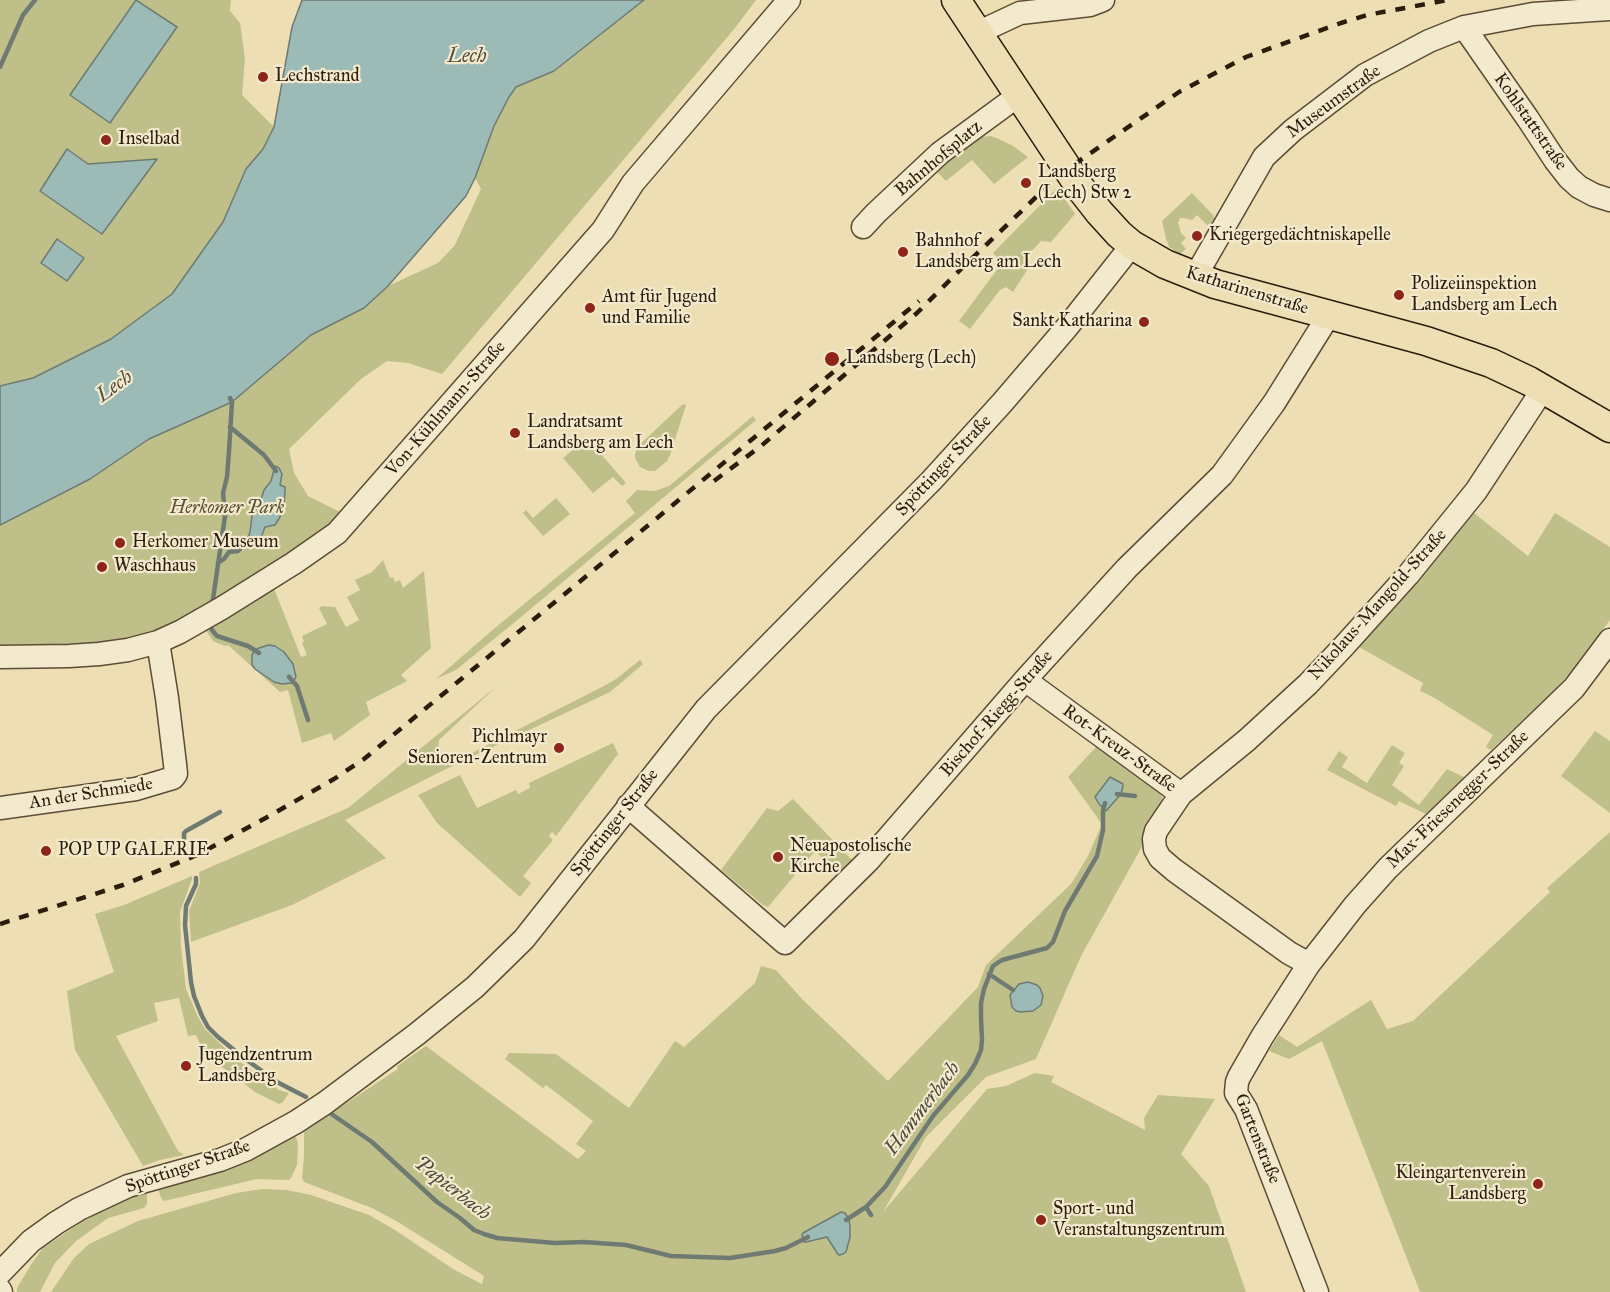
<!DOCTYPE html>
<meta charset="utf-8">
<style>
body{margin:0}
canvas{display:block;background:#eddeb4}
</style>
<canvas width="1610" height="1292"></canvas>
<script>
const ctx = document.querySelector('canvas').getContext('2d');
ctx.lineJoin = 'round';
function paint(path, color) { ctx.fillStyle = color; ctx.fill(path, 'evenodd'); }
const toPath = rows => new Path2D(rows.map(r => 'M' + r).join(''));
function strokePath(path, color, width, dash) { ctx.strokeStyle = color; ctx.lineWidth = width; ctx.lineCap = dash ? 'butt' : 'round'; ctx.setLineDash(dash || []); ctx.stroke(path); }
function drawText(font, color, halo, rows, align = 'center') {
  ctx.font = font + ' "IM FELL Great Primer",serif'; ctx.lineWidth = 4.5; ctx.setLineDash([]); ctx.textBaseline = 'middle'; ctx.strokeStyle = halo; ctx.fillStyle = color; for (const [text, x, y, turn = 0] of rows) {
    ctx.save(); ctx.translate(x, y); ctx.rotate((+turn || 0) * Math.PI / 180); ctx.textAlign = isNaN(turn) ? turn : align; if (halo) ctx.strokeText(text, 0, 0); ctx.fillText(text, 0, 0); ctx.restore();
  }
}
const green = toPath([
 [0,0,231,0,230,11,240,23,245,59,242,95,274,127,263,149,246,169,223,222,172,294,111,339,33,378,0,386],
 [644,0,756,0,735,28,442,374,408,363,387,361,361,379,289,449,294,473,308,496,342,513,315,539,175,623,144,636,97,647,0,647,0,525,90,479,149,439,232,402,311,335,364,308,388,286,438,263,455,245,481,189,475,178,494,126,509,97,516,87,555,71],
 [990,136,997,138,1013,146,1028,157,994,184,972,160,946,181,936,171,956,153,982,137],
 [1057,188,1075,214,1051,242,1041,241,1023,260,1029,267,1013,292,1006,287,1000,290,970,329,959,321,1002,263,993,253],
 [1192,193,1213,215,1215,219,1212,221,1217,226,1215,233,1197,215,1192,220,1184,218,1180,218,1178,223,1181,233,1186,238,1181,243,1186,249,1180,254,1169,247,1166,239,1162,221],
 [683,404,686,405,670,455,667,461,655,471,649,471,640,467,636,460,635,455,637,447],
 [753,416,756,420,521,617,456,670,436,679,495,628,635,513,626,501,637,490,655,491,669,486],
 [587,438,626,483,622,486,613,477,593,493,563,458],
 [556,498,570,514,543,536,523,513,526,510,533,518],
 [1474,513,1528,556,1555,513,1610,547,1610,620,1570,673,1556,689,1491,750,1486,747,1493,735,1433,697,1420,691,1423,683,1359,647,1409,591],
 [383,560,390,578,393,577,395,582,400,580,403,588,424,571,431,648,401,675,407,681,366,702,370,715,334,741,331,733,302,743,288,690,280,692,228,645,225,646,213,641,205,629,273,586,301,657,307,655,302,643,304,642,302,636,327,624,319,608,322,606,335,607,346,627,359,620,347,597,360,590,355,580,372,572],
 [640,660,643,664,610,692,444,770,345,820,386,858,292,905,191,942,189,911,200,883,199,872,348,808,497,686,439,740,438,750,443,757,451,760,458,760,604,686,616,679],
 [1595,731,1610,741,1610,813,1561,776],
 [613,743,618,754,556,836,552,832,549,836,553,840,523,876,531,883,520,897,437,823,418,795,460,775,477,808,516,790,518,794,530,788,529,783],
 [1098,745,1157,790,1162,797,1162,802,1144,843,1081,956,1036,1059,986,1077,926,1137,883,1212,987,1089,1006,1086,1035,1073,1054,1076,1051,1082,1145,1130,1144,1118,1158,1095,1215,1099,1181,1154,1209,1186,1246,1292,51,1292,74,1258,89,1244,138,1221,236,1193,262,1189,287,1190,311,1195,369,1215,395,1230,453,1269,482,1284,484,1276,398,1222,372,1208,304,1182,302,1178,304,1157,304,1131,398,1069,397,1066,426,1046,578,1159,586,1151,576,1144,593,1121,546,1085,543,1088,505,1059,509,1053,556,1054,629,1108,675,1041,684,1047,755,983,761,966,776,970,803,1000,888,1081,978,987,986,965,1071,884,1088,856,1102,824,1068,777],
 [840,1212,843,1212,829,1238,803,1233],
 [1392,745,1405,753,1399,763,1404,766,1392,785,1419,805,1447,769,1464,777,1426,814,1399,801,1396,806,1327,770,1339,751,1348,757,1342,767,1367,783],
 [793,799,852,860,840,874,815,851,768,907,763,905,721,870,767,808,778,811],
 [1610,832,1610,1292,1420,1292,1322,1041,1289,1059,1269,1051,1279,1035,1297,1047,1371,1000,1387,1029,1413,1021,1550,892,1547,888],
 [192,876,192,879,180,912,181,946,186,989,198,1017,205,1029,236,1059,279,1090,289,1093,283,1102,279,1104,255,1092,217,1063,202,1048,196,1035,188,1036,179,998,154,1003,158,1021,116,1036,178,1151,184,1155,160,1160,143,1166,75,1050,67,991,114,972,95,914,124,905],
 [295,1135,298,1143,297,1165,291,1178,289,1180,257,1179,164,1201,161,1198,158,1188],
 [147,1191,147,1204,144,1208,108,1218,76,1241,55,1263,40,1292,17,1292,17,1288,32,1263,43,1248,82,1222,112,1205,134,1195]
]);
const water = toPath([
 [136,0,177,27,110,123,70,95,136,0],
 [302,0,644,0,554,71,516,87,509,97,494,126,475,178,466,196,388,286,364,308,311,335,232,402,149,439,90,479,0,525,0,386,33,378,111,339,172,294,223,222,246,169,263,149,274,127,292,27,302,0],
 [67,149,88,164,157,159,102,234,40,191,67,149],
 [57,239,84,258,67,281,41,263,57,239],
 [275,466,279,468,282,474,280,485,285,487,285,491,284,504,280,517,275,525,265,527,262,535,257,541,246,544,250,532,252,516,260,503,264,490,271,481,275,466],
 [269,645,275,646,284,652,293,664,296,677,292,683,282,684,274,682,255,669,252,665,252,655,255,650,259,648,269,645],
 [1110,777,1123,784,1123,786,1121,794,1106,811,1099,804,1095,797,1110,777],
 [1028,982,1037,985,1040,988,1043,996,1041,1005,1033,1011,1021,1012,1016,1011,1012,1007,1010,995,1019,984,1028,982],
 [841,1212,845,1213,849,1219,850,1227,850,1237,846,1252,843,1254,839,1255,837,1253,827,1237,806,1242,804,1242,802,1235,803,1233,841,1212]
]);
const stream = toPath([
 [0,67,23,15,35,0],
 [230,427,264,455,276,471],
 [218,563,224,559,229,552,238,551,250,539],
 [212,606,225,516,223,493,227,477,229,451,232,402,230,398],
 [210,623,212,630,217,636,248,646,259,653],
 [289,677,297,686,308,720],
 [1117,794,1135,796],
 [184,839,184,833,186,831,220,812],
 [196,878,196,884,186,906,185,925,191,982,194,996,202,1016,208,1027,218,1037,244,1058,277,1082,306,1097],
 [989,974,1013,990],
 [330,1113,372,1142,437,1202,460,1218,474,1230,484,1234,497,1238,555,1243,584,1242,626,1245,671,1256,730,1258,775,1251,786,1248,808,1237],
 [866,1207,871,1215],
 [846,1220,866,1207,885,1187,933,1116,968,1075,975,1064,981,1050,982,1040,981,1018,981,1003,984,989,993,966,1002,960,1047,948,1053,942,1065,911,1097,856,1103,830,1103,811,1105,803]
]);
const minor = toPath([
 [1464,27,1528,119,1555,160,1569,178,1579,187,1594,195,1610,200],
 [977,33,1020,13,1090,5,1103,0],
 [863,227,876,213,940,153,1019,95],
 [1195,277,1264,157,1293,130,1365,75,1429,41,1464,27,1533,14,1610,9],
 [0,657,69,656,99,654,128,650,158,642,180,632,222,608,294,563,337,533,603,230,633,183,789,0],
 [1025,680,1181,794,1156,831,1154,839,1155,849,1160,858,1174,870,1289,953,1309,964],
 [1181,794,1247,740,1308,684,1344,646,1408,575,1476,491,1543,389],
 [628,806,785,943,868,861,1025,680,1127,568,1222,475,1274,403,1329,315],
 [0,808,136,789,173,778,176,774,175,764,167,698,158,642],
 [0,1273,31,1241,56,1223,79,1209,128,1186,220,1160,245,1150,296,1122,325,1103,417,1034,475,987,524,939,706,709,932,480,1002,403,1068,326,1132,245],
 [0,1290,1,1292],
 [1317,1292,1246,1109,1236,1093,1237,1082,1239,1077,1262,1037,1309,964,1355,905,1388,868,1574,688,1610,640]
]);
const major = toPath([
 [956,0,1081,189,1099,212,1119,234,1132,245,1165,264,1215,284,1426,341,1491,363,1529,381,1610,428]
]);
const rail = toPath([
 [714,481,761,446,917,313,963,267,1055,179,1079,161,1179,92,1246,57,1341,23,1367,15,1448,0],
 [0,924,123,885,197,855,271,815,334,779,364,759,651,523,919,301]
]);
const markers = [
 [263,77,6,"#8f2418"],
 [106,140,6,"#8f2418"],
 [1026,183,6,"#8f2418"],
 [1197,236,6,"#8f2418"],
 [903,252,6,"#8f2418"],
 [1399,295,6,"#8f2418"],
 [590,308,6,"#8f2418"],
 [1144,322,6,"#8f2418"],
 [832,359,8,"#8f2418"],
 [515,433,6,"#8f2418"],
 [120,543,6,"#8f2418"],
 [102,567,6,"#8f2418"],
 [559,748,6,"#8f2418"],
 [46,851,6,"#8f2418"],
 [778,857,6,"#8f2418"],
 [186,1066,6,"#8f2418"],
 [1538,1184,6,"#8f2418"],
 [1041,1220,6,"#8f2418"]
];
const poiNames = [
 ["Lechstrand",275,77],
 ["Inselbad",118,140],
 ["Landsberg",1038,173],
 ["(Lech) Stw 2",1038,194],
 ["Kriegergedächtniskapelle",1209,236],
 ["Bahnhof",915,242],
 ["Landsberg am Lech",915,263],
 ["Polizeiinspektion",1411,285],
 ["Landsberg am Lech",1411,306],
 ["Amt für Jugend",602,298],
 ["und Familie",602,319],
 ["Sankt Katharina",1132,322,"right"],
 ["Landsberg (Lech)",846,359],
 ["Landratsamt",527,423],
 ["Landsberg am Lech",527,444],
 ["Herkomer Museum",132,543],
 ["Waschhaus",114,567],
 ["Pichlmayr",547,738,"right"],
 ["Senioren-Zentrum",547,759,"right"],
 ["Neuapostolische",790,847],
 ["Kirche",790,868],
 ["POP UP GALERIE",58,851],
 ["Jugendzentrum",198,1056],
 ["Landsberg",198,1077],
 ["Kleingartenverein",1526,1174,"right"],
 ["Landsberg",1526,1195,"right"],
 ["Sport- und",1053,1210],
 ["Veranstaltungszentrum",1053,1231]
];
const streetNames = [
 ["Museumstraße",1334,102,-36],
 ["Kohlstattstraße",1530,122,55],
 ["Bahnhofsplatz",939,159,-40],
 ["Katharinenstraße",1247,291,17],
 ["Von-Kühlmann-Straße",446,409,-49],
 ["Spöttinger Straße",944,466,-47],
 ["Nikolaus-Mangold-Straße",1378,605,-48],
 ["Bischof-Riegg-Straße",997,714,-49],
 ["Rot-Kreuz-Straße",1119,749,36],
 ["An der Schmiede",91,794,-9],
 ["Max-Friesenegger-Straße",1458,800,-44],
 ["Spöttinger Straße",615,823,-52],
 ["Gartenstraße",1257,1139,68],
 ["Spöttinger Straße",188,1167,-19]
];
const parkNames = [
 ["Herkomer Park",227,509]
];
const waterNames = [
 ["Lech",467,57],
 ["Lech",115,387,-36],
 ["Hammerbach",923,1109,-53],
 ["Papierbach",452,1189,38]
];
paint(green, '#bfbf89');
paint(water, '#9cbab6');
strokePath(water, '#6f7b72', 1.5);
strokePath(stream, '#6f7b72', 4.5);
strokePath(minor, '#5c4c35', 25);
strokePath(major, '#2c1c0b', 31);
strokePath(minor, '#f3eace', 22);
strokePath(major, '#eddeb4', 28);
strokePath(rail, '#2c1c0b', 4.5, [10, 10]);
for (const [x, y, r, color] of markers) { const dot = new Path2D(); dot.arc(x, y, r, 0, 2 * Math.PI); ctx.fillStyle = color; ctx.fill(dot); strokePath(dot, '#f3eace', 2); }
drawText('18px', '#2c1c0b', '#f3eace', poiNames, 'left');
drawText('18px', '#2c1c0b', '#f3eace', streetNames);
drawText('italic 18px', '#584d31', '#f3eace', parkNames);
drawText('italic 20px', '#4e4b3e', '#f3eace', waterNames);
</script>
